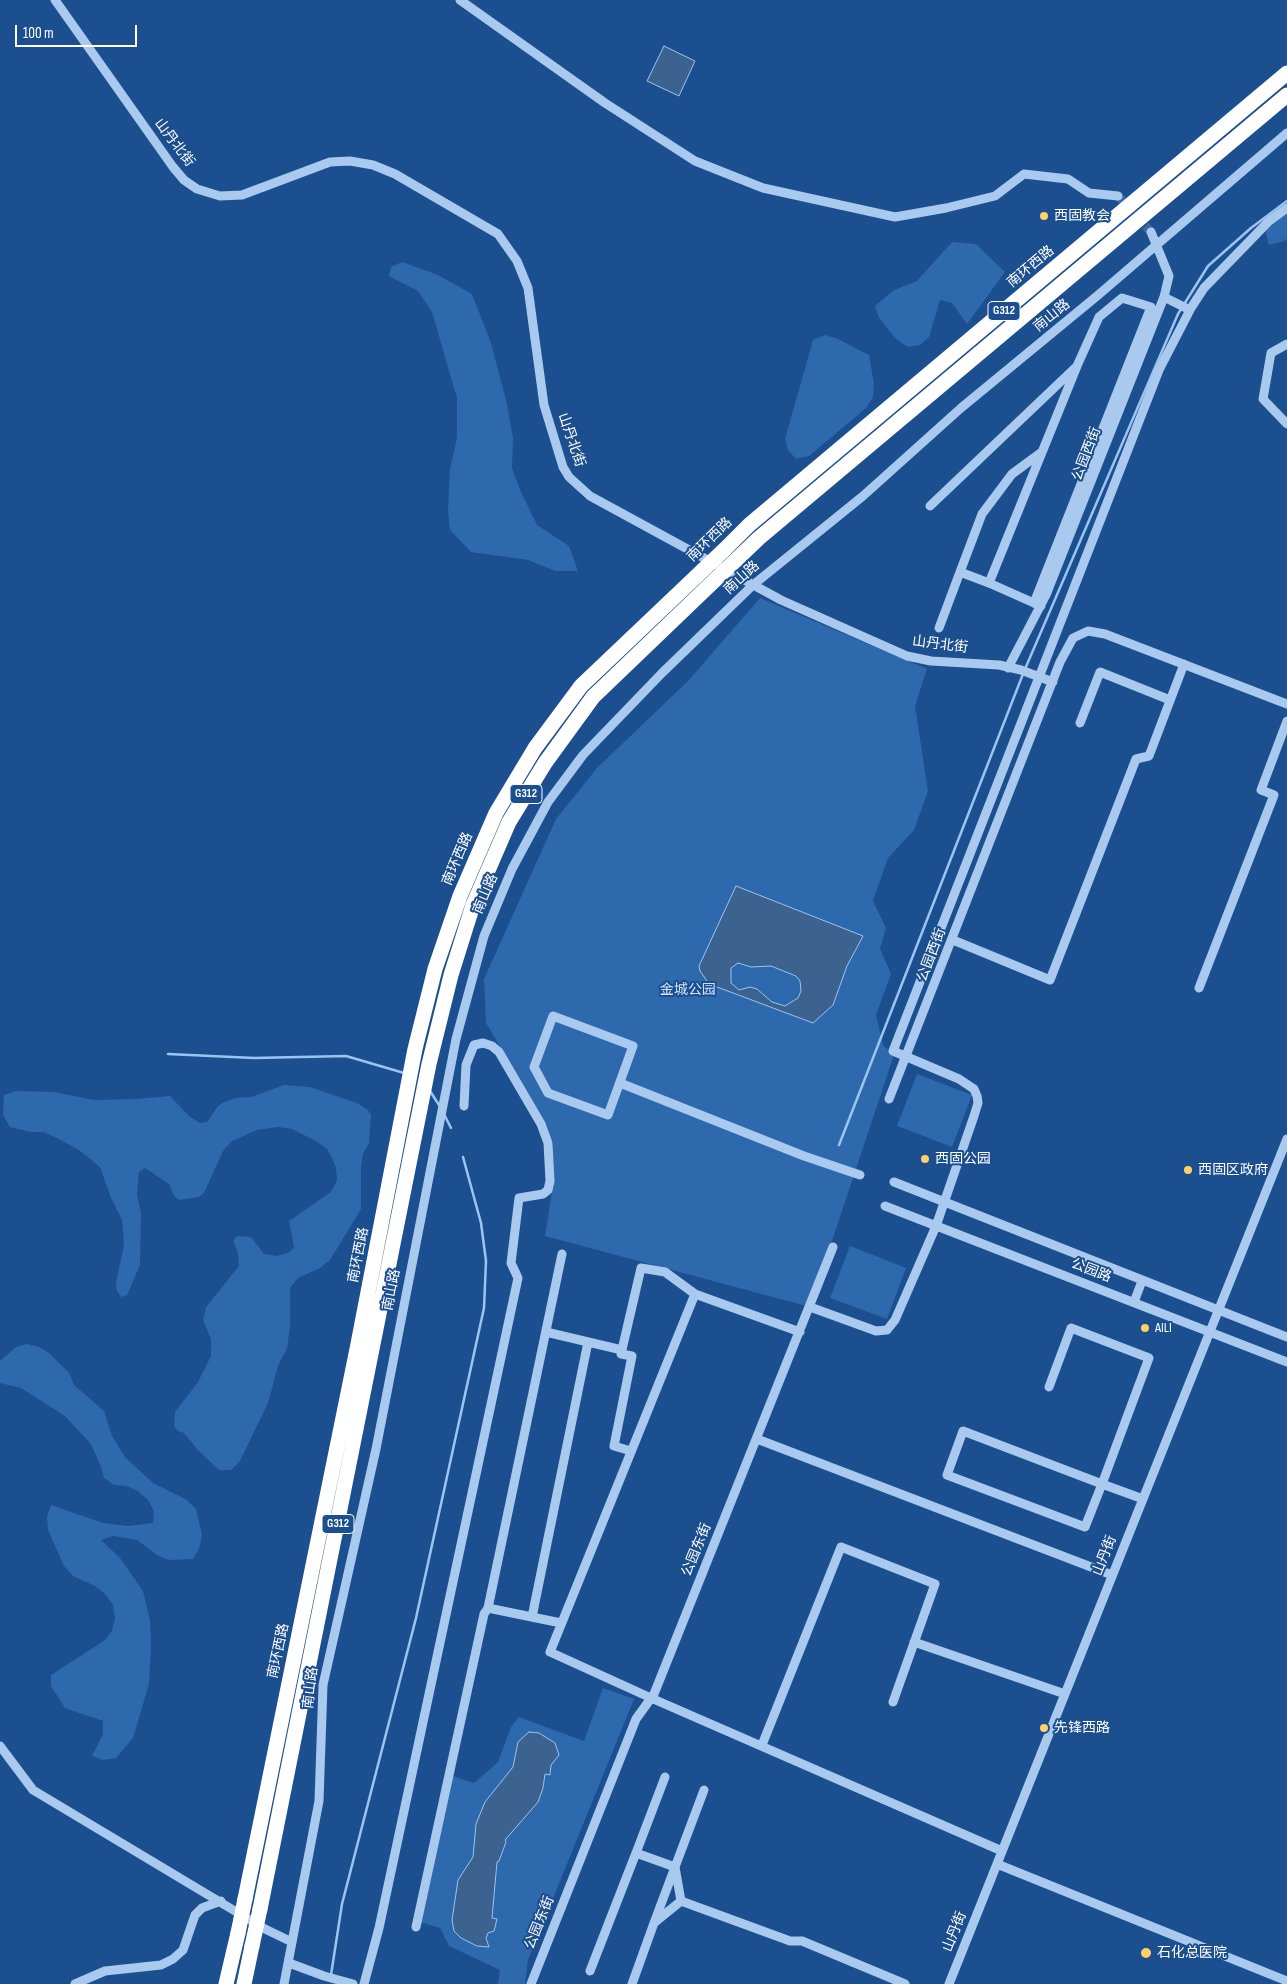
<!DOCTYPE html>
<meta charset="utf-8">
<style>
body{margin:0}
#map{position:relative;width:1287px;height:1984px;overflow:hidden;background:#1b4f8f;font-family:"Sofia Sans Condensed",sans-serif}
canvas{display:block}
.scale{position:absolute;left:15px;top:25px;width:122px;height:22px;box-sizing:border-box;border:2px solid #fff;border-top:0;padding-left:6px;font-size:15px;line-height:18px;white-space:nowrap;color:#fff;-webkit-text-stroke:4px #1b4f8f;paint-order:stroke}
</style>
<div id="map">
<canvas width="1287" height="1984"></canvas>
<div class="scale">100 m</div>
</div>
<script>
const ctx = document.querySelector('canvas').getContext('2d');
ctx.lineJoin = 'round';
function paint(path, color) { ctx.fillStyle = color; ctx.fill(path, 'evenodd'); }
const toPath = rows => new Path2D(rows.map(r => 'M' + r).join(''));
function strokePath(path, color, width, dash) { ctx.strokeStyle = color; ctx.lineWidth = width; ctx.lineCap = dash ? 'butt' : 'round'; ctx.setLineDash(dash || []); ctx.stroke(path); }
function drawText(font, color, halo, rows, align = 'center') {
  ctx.font = font + ' "Sofia Sans Condensed","Noto Sans SC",sans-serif'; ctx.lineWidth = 4; ctx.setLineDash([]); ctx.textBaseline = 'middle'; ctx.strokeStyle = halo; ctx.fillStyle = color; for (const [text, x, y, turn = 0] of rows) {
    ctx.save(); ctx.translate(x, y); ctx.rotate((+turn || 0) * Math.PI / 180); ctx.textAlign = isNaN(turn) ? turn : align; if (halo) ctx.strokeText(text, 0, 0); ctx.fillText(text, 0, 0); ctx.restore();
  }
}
const green = toPath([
 [1287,203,1287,238,1285,241,1269,245,1263,222],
 [952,242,976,244,1005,272,967,324,952,303,940,300,929,337,920,345,908,347,896,339,879,318,875,306,894,290,917,281],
 [402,262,438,275,472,294,491,343,507,404,513,438,512,468,521,492,537,525,569,546,578,571,555,571,528,560,471,552,450,530,448,509,450,469,457,438,457,398,432,312,418,291,389,276,391,267],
 [824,335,836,338,869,355,874,384,873,397,866,408,809,456,796,459,788,450,785,439,813,340],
 [760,598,927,669,915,706,928,791,914,830,888,858,873,901,886,928,880,949,891,974,876,1015,883,1045,894,1055,810,1307,545,1236,553,1186,553,1142,526,1090,486,1023,484,979,556,819,597,768,688,681],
 [917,1074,972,1095,952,1147,897,1126],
 [284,1085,310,1087,357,1103,368,1110,371,1115,369,1143,363,1154,361,1168,361,1209,330,1260,320,1268,298,1278,290,1288,290,1326,287,1348,278,1366,268,1403,240,1461,231,1470,219,1470,197,1449,184,1433,178,1431,174,1426,175,1412,198,1382,211,1356,211,1339,203,1320,206,1307,239,1266,238,1253,233,1241,237,1236,251,1237,264,1254,277,1256,290,1252,294,1247,289,1221,331,1192,337,1180,336,1168,331,1156,327,1149,316,1141,292,1129,278,1127,257,1130,232,1141,223,1151,204,1193,199,1197,179,1200,174,1196,169,1184,145,1168,139,1172,137,1194,141,1214,140,1265,127,1295,121,1297,117,1291,116,1283,124,1245,122,1220,111,1198,100,1167,79,1150,55,1137,43,1132,30,1132,10,1127,3,1115,4,1095,16,1091,54,1092,94,1100,136,1099,170,1096,189,1116,200,1123,207,1122,218,1106,224,1102,236,1098,251,1097],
 [850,1246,906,1268,887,1319,830,1298],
 [27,1344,39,1347,49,1353,69,1373,74,1385,104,1411,112,1436,125,1457,153,1483,187,1500,196,1509,202,1535,199,1549,193,1559,168,1560,157,1555,137,1540,113,1536,101,1540,120,1558,143,1591,150,1620,151,1646,149,1684,133,1738,116,1758,103,1760,92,1756,103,1734,103,1721,65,1708,51,1686,51,1675,105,1640,112,1631,115,1618,113,1605,106,1595,95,1586,73,1576,64,1566,48,1530,47,1517,51,1505,103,1523,128,1526,153,1523,154,1511,148,1500,138,1491,126,1486,114,1485,104,1478,101,1467,91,1444,65,1416,21,1388,0,1383,0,1361,16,1347],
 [603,1688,634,1699,528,1960,525,1984,498,1984,500,1970,449,1946,440,1928,420,1922,453,1776,474,1783,498,1762,511,1727,519,1717,584,1741]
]);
const water = toPath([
 [664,46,695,61,679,96,647,81,664,46],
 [736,886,863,936,847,966,833,1005,813,1023,709,984,700,971,699,966,736,886],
 [738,963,751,967,771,966,796,976,800,981,801,991,798,998,785,1006,772,1002,757,989,750,987,739,990,731,983,731,968,738,963],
 [529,1732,539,1733,555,1743,559,1755,551,1765,550,1775,545,1774,543,1788,538,1802,505,1840,506,1842,499,1861,497,1862,492,1918,497,1919,494,1931,488,1933,486,1938,489,1947,477,1946,461,1938,454,1931,452,1920,458,1880,473,1857,476,1824,485,1802,513,1767,518,1742,529,1732]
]);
const stream = toPath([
 [1025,669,1178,314,1208,266,1251,228,1287,201],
 [168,1054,254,1058,346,1056,404,1073],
 [430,1091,439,1105],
 [444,1114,451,1128],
 [839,1145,1023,674],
 [331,1975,342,1904,416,1618,484,1308,486,1261,481,1223,463,1157]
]);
const minorTunnel = toPath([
 [1118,196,1151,232]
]);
const minor = toPath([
 [55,0,173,167,184,180,197,189,220,196,242,195,330,162,350,161,373,165,395,174,498,234,517,261,528,288,544,405,563,467,569,477,590,496,781,600,907,656,931,661,999,665,1021,670,1053,682],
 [460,0,605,103,695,161,763,188,895,217,946,208,995,196,1024,174,1068,179,1089,193,1118,196],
 [1164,297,1190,310],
 [1287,344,1271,353,1263,399,1287,424],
 [930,506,1075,368],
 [989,583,960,572,982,514,1012,474,1042,452],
 [1034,603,989,583,1077,366,1099,317,1122,298,1151,307,1034,603,1041,606],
 [939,628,960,572],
 [1008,668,1046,595,1164,297,1169,276,1151,232],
 [1080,723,1100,672,1170,700],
 [953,940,1050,980,1136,759,1149,756,1184,664],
 [1199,988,1274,795,1261,790,1287,721],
 [553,1016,633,1046,608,1115,548,1093,534,1067,553,1016],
 [620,1083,804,1156,860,1175],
 [889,1099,1060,662,1073,638,1088,631,1105,634,1287,704],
 [894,1182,1287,1337],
 [885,1206,1287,1362],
 [695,1294,550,1652,651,1698,1002,1851],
 [1134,1302,1142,1281],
 [810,1307,876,1331,887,1330,895,1320,936,1226,974,1116,978,1103,977,1096,974,1089,959,1079,893,1051,1159,370,1191,308,1204,288,1268,222,1287,208],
 [546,1332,622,1350],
 [1049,1387,1071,1328,1149,1358,1102,1484,1085,1527,947,1475,963,1431,1102,1484,1143,1499],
 [757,1439,1112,1575],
 [631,1451,614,1446,632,1356,621,1354,641,1268,665,1272,695,1294,800,1332],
 [532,1617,588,1342],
 [561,1623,488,1608,562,1254],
 [914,1642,1065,1694],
 [762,1745,841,1547,935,1584,893,1702],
 [0,1746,33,1790,265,1929,292,1942],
 [997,1864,1287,1981],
 [681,1901,790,1941,802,1941,905,1984],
 [681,1901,675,1867,704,1790],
 [654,1923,675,1867,636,1853,665,1777],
 [416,1927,484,1614,488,1608],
 [289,1963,324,1976,353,1984],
 [590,1971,636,1853],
 [75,1984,105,1971,161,1965,173,1959,183,1950,195,1915,202,1908,221,1901],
 [284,1984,319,1801,323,1685,376,1449,456,1039,484,936,512,869,548,802,583,755,662,673,753,585,863,496,961,408,1097,296,1287,133],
 [364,1984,379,1928,518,1278,511,1263,519,1198,543,1194,548,1190,550,1181,548,1143,541,1124,499,1052,492,1046,483,1043,474,1045,466,1065,464,1106],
 [531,1984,636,1719,654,1694,833,1247],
 [632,1984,654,1923,681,1901],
 [949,1984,1287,1139]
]);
const highway = toPath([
 [723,551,749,525,1287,73],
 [736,560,759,538,1287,95],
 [245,1899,357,1349,415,1049,435,969,460,896,496,813,535,748,581,686,703,570],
 [260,1909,429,1064,451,975,473,905,509,822,545,763,593,697,716,579],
 [226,1984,238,1933],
 [244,1984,252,1946]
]);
const highwayBridge = toPath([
 [703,570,723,551],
 [716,579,736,560],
 [238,1933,245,1899],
 [252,1946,260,1909]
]);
const markers = [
 [1044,216,5,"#ffd166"],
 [925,1159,5,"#ffd166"],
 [1188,1170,5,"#ffd166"],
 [1145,1328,5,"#ffd166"],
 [1044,1728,5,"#ffd166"],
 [1146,1953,6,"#ffd166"]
];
const shields = [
 [1004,311,32],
 [526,794,32],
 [338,1524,32]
];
const shieldNames = [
 ["G312",1004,311],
 ["G312",526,794],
 ["G312",338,1524]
];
const streetNames = [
 ["山丹北街",174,143,53],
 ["南环西路",1031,267,-40],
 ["南山路",1052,316,-39],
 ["山丹北街",571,440,71],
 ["公园西街",1087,454,-69],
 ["南环西路",710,540,-44],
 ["南山路",742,578,-42],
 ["山丹北街",940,645,7],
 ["南环西路",458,859,-67],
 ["南山路",486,894,-67],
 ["公园西街",932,955,-69],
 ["南环西路",359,1255,-79],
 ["公园路",1091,1271,21],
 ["南山路",392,1290,-79],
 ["公园东街",697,1550,-68],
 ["山丹街",1105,1556,-68],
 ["南环西路",279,1651,-78],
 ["南山路",311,1688,-83],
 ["公园东街",540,1923,-68],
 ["山丹街",955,1932,-68]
];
const poiNames = [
 ["西固教会",1054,216],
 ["西固公园",935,1159],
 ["西固区政府",1198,1170],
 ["AILI",1155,1328],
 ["先锋西路",1054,1728],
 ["石化总医院",1157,1953]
];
const parkNames = [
 ["金城公园",688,990]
];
paint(green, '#2e69ad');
paint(water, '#3c6290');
strokePath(water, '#9cc4f0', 1);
strokePath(stream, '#9cc4f0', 2.5);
strokePath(minorTunnel, '#3d69a0', 9, [9, 4.5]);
strokePath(minor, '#a9c9ee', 9);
strokePath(highway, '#fff', 15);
strokePath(highwayBridge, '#fff', 15);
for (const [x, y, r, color] of markers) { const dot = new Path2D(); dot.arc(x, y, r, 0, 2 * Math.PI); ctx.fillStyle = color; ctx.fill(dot); strokePath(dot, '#1b4f8f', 2); }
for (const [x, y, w] of shields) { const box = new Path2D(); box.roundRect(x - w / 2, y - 9.5, w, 19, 4); ctx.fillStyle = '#1b4f8f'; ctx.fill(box); strokePath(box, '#fff', 1); }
drawText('bold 12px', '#fff', null, shieldNames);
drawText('14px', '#fff', '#1b4f8f', streetNames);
drawText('14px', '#fff', '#1b4f8f', poiNames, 'left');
drawText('14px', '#cfe3fa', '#1b4f8f', parkNames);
</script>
